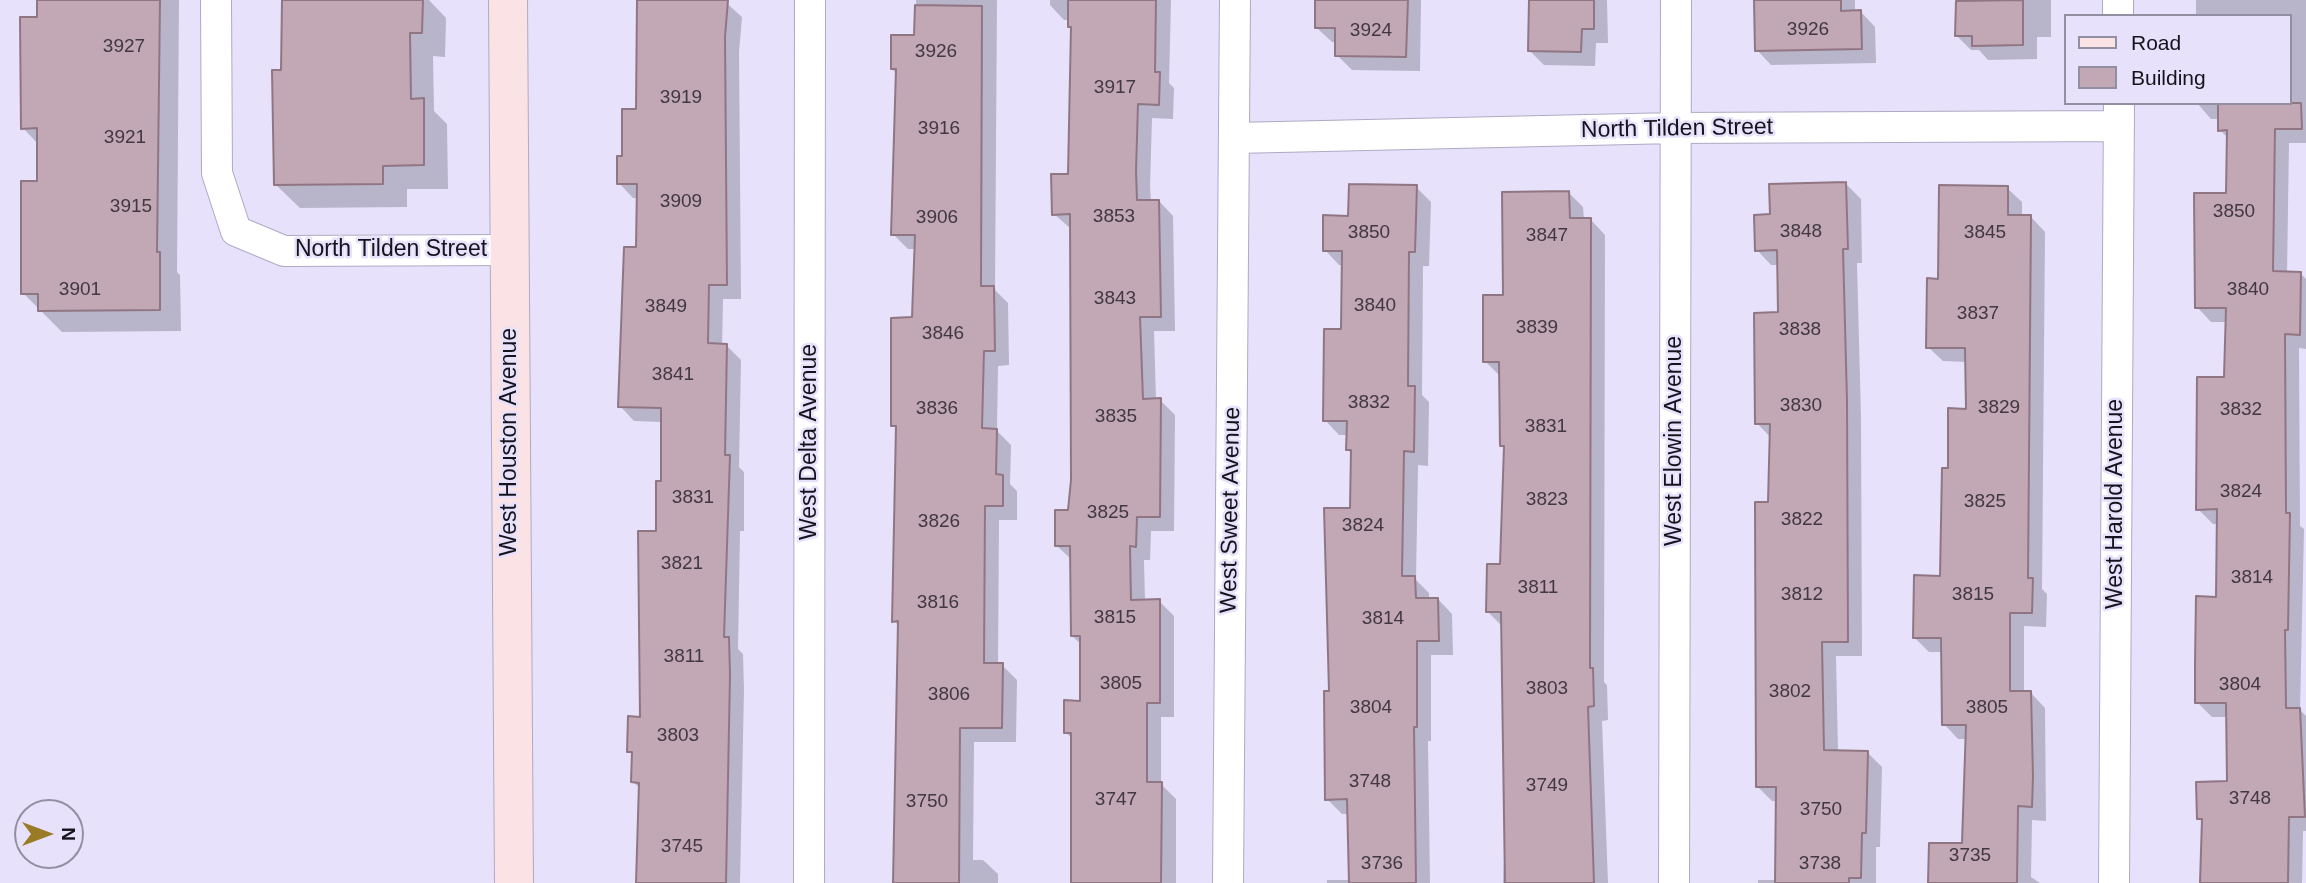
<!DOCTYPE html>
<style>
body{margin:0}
#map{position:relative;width:2306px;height:883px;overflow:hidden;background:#e7e1fc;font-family:Helvetica,sans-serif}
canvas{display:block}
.legend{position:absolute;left:2064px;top:14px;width:228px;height:91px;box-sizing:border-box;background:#e7e1fc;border:2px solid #938fa2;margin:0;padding:9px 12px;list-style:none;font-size:21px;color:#15131c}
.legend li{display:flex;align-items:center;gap:14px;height:35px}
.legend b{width:35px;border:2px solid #938fa2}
.north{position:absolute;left:14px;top:799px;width:70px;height:70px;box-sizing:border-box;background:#e7e1fc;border:2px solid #938fa2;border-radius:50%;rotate:90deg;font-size:19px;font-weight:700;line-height:28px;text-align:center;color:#15131c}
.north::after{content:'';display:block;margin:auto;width:24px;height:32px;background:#987b24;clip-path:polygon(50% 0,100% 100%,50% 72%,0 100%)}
</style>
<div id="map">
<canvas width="2306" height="883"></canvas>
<ul class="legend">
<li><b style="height:9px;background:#fbe2e4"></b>Road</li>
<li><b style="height:19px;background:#c2a7b4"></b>Building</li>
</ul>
<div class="north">N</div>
</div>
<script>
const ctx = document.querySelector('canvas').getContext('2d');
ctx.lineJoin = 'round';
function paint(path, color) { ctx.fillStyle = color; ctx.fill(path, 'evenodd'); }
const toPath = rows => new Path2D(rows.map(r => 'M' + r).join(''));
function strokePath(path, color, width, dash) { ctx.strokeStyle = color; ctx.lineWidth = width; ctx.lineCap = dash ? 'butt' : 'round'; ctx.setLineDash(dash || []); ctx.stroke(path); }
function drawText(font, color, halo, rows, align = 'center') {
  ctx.font = font + ' Helvetica,sans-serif'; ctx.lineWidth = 5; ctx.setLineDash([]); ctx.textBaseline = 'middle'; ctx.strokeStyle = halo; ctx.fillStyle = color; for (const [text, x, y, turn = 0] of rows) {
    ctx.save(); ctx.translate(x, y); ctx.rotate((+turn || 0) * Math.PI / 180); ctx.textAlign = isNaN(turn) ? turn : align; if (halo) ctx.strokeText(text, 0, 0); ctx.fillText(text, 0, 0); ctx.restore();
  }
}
const shadow = toPath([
 [39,0,179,0,177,272,180,275,181,331,62,332,23,293,39,183,39,145,23,128],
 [283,0,429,0,446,18,445,57,433,56,434,111,447,124,448,189,407,189,407,207,300,208,275,184,283,72],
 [639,0,723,0,742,17,739,52,741,299,723,299,722,346,727,346,741,360,739,467,744,472,744,531,740,531,738,649,743,654,744,690,740,883,638,883,641,789,633,782,633,756,629,751,642,719,663,482,663,422,634,421,620,406,638,249,639,198,633,198,619,183,638,110],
 [916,0,997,0,995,290,1008,303,1009,365,998,366,997,431,1011,445,1010,484,1017,491,1017,520,999,520,998,665,1002,665,1017,680,1016,742,974,742,973,860,983,860,998,874,998,883,895,883,899,626,894,621,898,430,893,425,913,318,916,249,908,249,893,234,897,74,892,69,916,37],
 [1050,0,1171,0,1169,83,1174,88,1173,119,1152,118,1150,187,1151,201,1159,201,1173,216,1175,331,1154,331,1156,400,1160,400,1175,415,1174,531,1151,531,1150,560,1144,560,1145,601,1159,601,1174,616,1174,717,1161,717,1161,784,1176,799,1176,883,1073,883,1073,739,1065,732,1082,703,1082,645,1072,636,1072,560,1056,545,1070,511,1072,480,1071,229,1054,214,1070,176,1072,29,1069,20,1064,20,1050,5],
 [1317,0,1421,0,1420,71,1352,70,1337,55,1337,42,1332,42,1317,28],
 [1531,0,1607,0,1608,43,1596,43,1595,66,1544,65,1529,50],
 [1756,0,1855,0,1855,12,1861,12,1875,27,1876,63,1771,65,1757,50],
 [1974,0,2051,0,2051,37,2037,37,2037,59,1988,60,1979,50,1971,50,1957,36],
 [2196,0,2306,0,2306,143,2289,143,2287,273,2300,273,2306,279,2306,349,2299,348,2300,526,2304,529,2300,710,2306,716,2306,831,2303,831,2302,883,2203,883,2204,824,2198,818,2229,783,2228,717,2212,717,2197,702,2218,598,2219,524,2213,524,2198,509,2226,379,2227,322,2211,322,2197,307,2228,195,2229,139,2220,130,2220,119,2211,119,2197,103,2290,103,2290,16,2196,16],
 [1846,184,1861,199,1862,263,1857,263,1861,417,1862,656,1836,656,1838,752,1867,752,1882,767,1880,847,1876,847,1876,883,1758,883,1758,880,1776,880,1777,801,1772,801,1758,787,1771,438,1757,423,1780,314,1779,265,1771,265,1757,250,1771,216],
 [1416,187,1431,202,1429,266,1423,266,1422,395,1429,402,1428,466,1418,465,1416,580,1429,593,1429,600,1438,599,1452,614,1453,655,1431,655,1431,741,1428,741,1430,883,1327,883,1327,880,1350,880,1349,814,1342,814,1327,799,1331,693,1352,510,1353,455,1348,450,1348,435,1339,435,1325,420,1343,330,1343,265,1339,265,1325,250,1350,218],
 [2007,188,2022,202,2022,217,2031,217,2045,232,2042,589,2047,594,2046,627,2024,626,2024,693,2031,693,2045,708,2046,821,2032,820,2031,877,2040,883,1930,883,1963,845,1967,739,1958,739,1944,724,1943,652,1929,652,1914,637,1941,577,1950,470,1967,411,1967,362,1943,361,1928,347,1940,280],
 [1569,193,1583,207,1584,220,1591,220,1605,235,1604,682,1607,685,1608,720,1602,721,1608,883,1503,883,1504,861,1507,861,1503,627,1488,612,1502,566,1505,449,1502,445,1500,376,1485,361,1505,297]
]);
const building = toPath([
 [37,0,160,0,157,252,160,252,160,310,38,311,38,294,21,294,21,181,37,181,37,128,21,129,20,17,37,17,37,0],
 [282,0,423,0,422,33,410,33,411,99,424,98,424,165,383,166,383,184,274,185,272,70,281,70,282,0],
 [637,0,728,0,725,37,727,285,709,285,708,343,727,344,725,455,730,455,724,637,729,637,730,675,726,883,636,883,639,783,631,782,632,752,627,752,628,716,640,717,638,531,656,531,656,481,661,481,661,408,618,407,624,247,636,247,637,184,617,184,617,156,622,156,622,109,636,109,637,0],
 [1068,0,1156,0,1155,72,1160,72,1159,105,1138,104,1136,171,1137,200,1159,200,1161,317,1140,317,1143,399,1161,398,1160,517,1137,517,1136,547,1130,546,1131,600,1160,599,1160,703,1147,703,1147,782,1162,782,1161,883,1071,883,1071,733,1064,733,1064,700,1080,701,1080,636,1071,636,1070,546,1055,546,1055,510,1068,510,1071,480,1070,214,1052,215,1051,174,1068,174,1071,27,1068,27,1068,0],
 [1315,0,1408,0,1406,57,1335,56,1335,28,1315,28,1315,0],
 [1529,0,1594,0,1594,29,1582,29,1581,52,1528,51,1529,0],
 [1754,0,1841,0,1841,11,1861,10,1862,49,1755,51,1754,0],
 [2023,0,2023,45,1972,46,1972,36,1955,36,1956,1,2023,0],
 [915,5,982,6,981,286,994,286,995,351,984,351,982,428,997,429,996,474,1003,475,1003,506,985,506,984,663,1003,663,1002,728,960,728,959,883,893,883,898,621,892,622,896,426,891,426,891,318,912,317,915,235,891,235,896,69,891,69,891,35,914,35,915,5],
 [2218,103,2301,103,2302,129,2275,129,2273,271,2301,272,2300,335,2285,334,2286,513,2290,513,2288,630,2285,630,2286,708,2300,708,2305,817,2289,817,2288,883,2200,883,2202,819,2197,819,2196,782,2227,781,2226,703,2195,703,2195,664,2196,596,2216,597,2217,509,2196,510,2197,377,2224,377,2226,308,2195,308,2194,193,2226,193,2227,130,2218,131,2218,103],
 [1846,182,1848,249,1843,249,1847,401,1848,642,1822,642,1824,750,1868,751,1866,833,1862,833,1861,878,1849,878,1849,883,1775,883,1776,787,1756,787,1755,502,1768,502,1770,424,1755,424,1754,313,1778,312,1777,250,1755,251,1754,215,1770,214,1769,184,1846,182],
 [1349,184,1417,185,1415,252,1409,252,1408,386,1415,386,1414,452,1404,451,1402,576,1415,576,1416,598,1438,598,1439,641,1417,641,1417,727,1414,727,1416,883,1349,883,1347,799,1325,800,1324,691,1329,691,1324,508,1350,508,1351,450,1346,450,1347,421,1323,421,1324,329,1341,329,1342,251,1323,251,1323,215,1348,216,1349,184],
 [1939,185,2008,186,2008,215,2031,215,2028,578,2033,578,2032,613,2010,613,2010,691,2031,691,2033,777,2032,807,2018,806,2017,883,1928,883,1929,843,1962,843,1966,725,1942,725,1941,638,1913,638,1914,575,1940,576,1942,468,1948,468,1948,408,1966,409,1965,348,1926,348,1927,278,1938,279,1939,185],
 [1569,191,1570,218,1591,218,1590,668,1593,668,1594,706,1588,707,1594,883,1505,883,1501,612,1486,612,1487,564,1500,564,1504,446,1500,446,1499,362,1483,362,1483,295,1503,295,1502,192,1569,191]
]);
const street = toPath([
 [216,0,217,173,236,231,284,251,509,250],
 [2118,0,2118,16],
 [1235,138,1675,128,2119,126],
 [809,883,810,0],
 [1228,883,1235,0],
 [1674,883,1676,0],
 [2114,883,2119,103]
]);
const secondary = toPath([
 [508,0,514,883]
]);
const numberNames = [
 ["3926",1808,30],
 ["3924",1371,31],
 ["3927",124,47],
 ["3926",936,52],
 ["3917",1115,88],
 ["3919",681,98],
 ["3916",939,129],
 ["3921",125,138],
 ["3909",681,202],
 ["3915",131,207],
 ["3850",2234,212],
 ["3853",1114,217],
 ["3906",937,218],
 ["3848",1801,232],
 ["3850",1369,233],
 ["3845",1985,233],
 ["3847",1547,236],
 ["3901",80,290],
 ["3840",2248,290],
 ["3843",1115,299],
 ["3840",1375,306],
 ["3849",666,307],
 ["3837",1978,314],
 ["3839",1537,328],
 ["3838",1800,330],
 ["3846",943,334],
 ["3841",673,375],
 ["3832",1369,403],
 ["3830",1801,406],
 ["3829",1999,408],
 ["3836",937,409],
 ["3832",2241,410],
 ["3835",1116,417],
 ["3831",1546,427],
 ["3824",2241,492],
 ["3831",693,498],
 ["3823",1547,500],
 ["3825",1985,502],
 ["3825",1108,513],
 ["3822",1802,520],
 ["3826",939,522],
 ["3824",1363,526],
 ["3821",682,564],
 ["3814",2252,578],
 ["3811",1538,588],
 ["3812",1802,595],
 ["3815",1973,595],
 ["3816",938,603],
 ["3815",1115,618],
 ["3814",1383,619],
 ["3811",684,657],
 ["3805",1121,684],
 ["3804",2240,685],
 ["3803",1547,689],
 ["3802",1790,692],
 ["3806",949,695],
 ["3804",1371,708],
 ["3805",1987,708],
 ["3803",678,736],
 ["3748",1370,782],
 ["3749",1547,786],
 ["3748",2250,799],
 ["3747",1116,800],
 ["3750",927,802],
 ["3750",1821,810],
 ["3745",682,847],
 ["3735",1970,856],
 ["3736",1382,864],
 ["3738",1820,864]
];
const streetNames = [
 ["North Tilden Street",1677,129,-1],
 ["North Tilden Street",391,250],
 ["West Elowin Avenue",1675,441,-90],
 ["West Houston Avenue",510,442,-90],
 ["West Delta Avenue",810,442,-90],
 ["West Harold Avenue",2116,504,-90],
 ["West Sweet Avenue",1231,510,-89]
];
paint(shadow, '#0003');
paint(building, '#c2a7b4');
strokePath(building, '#907683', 2);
strokePath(street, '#afaac3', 32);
strokePath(secondary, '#afaac3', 40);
strokePath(street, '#fff', 30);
strokePath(secondary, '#fbe2e4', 38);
drawText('19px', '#403842', null, numberNames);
drawText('23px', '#15131c', '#e7e1fc', streetNames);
</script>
